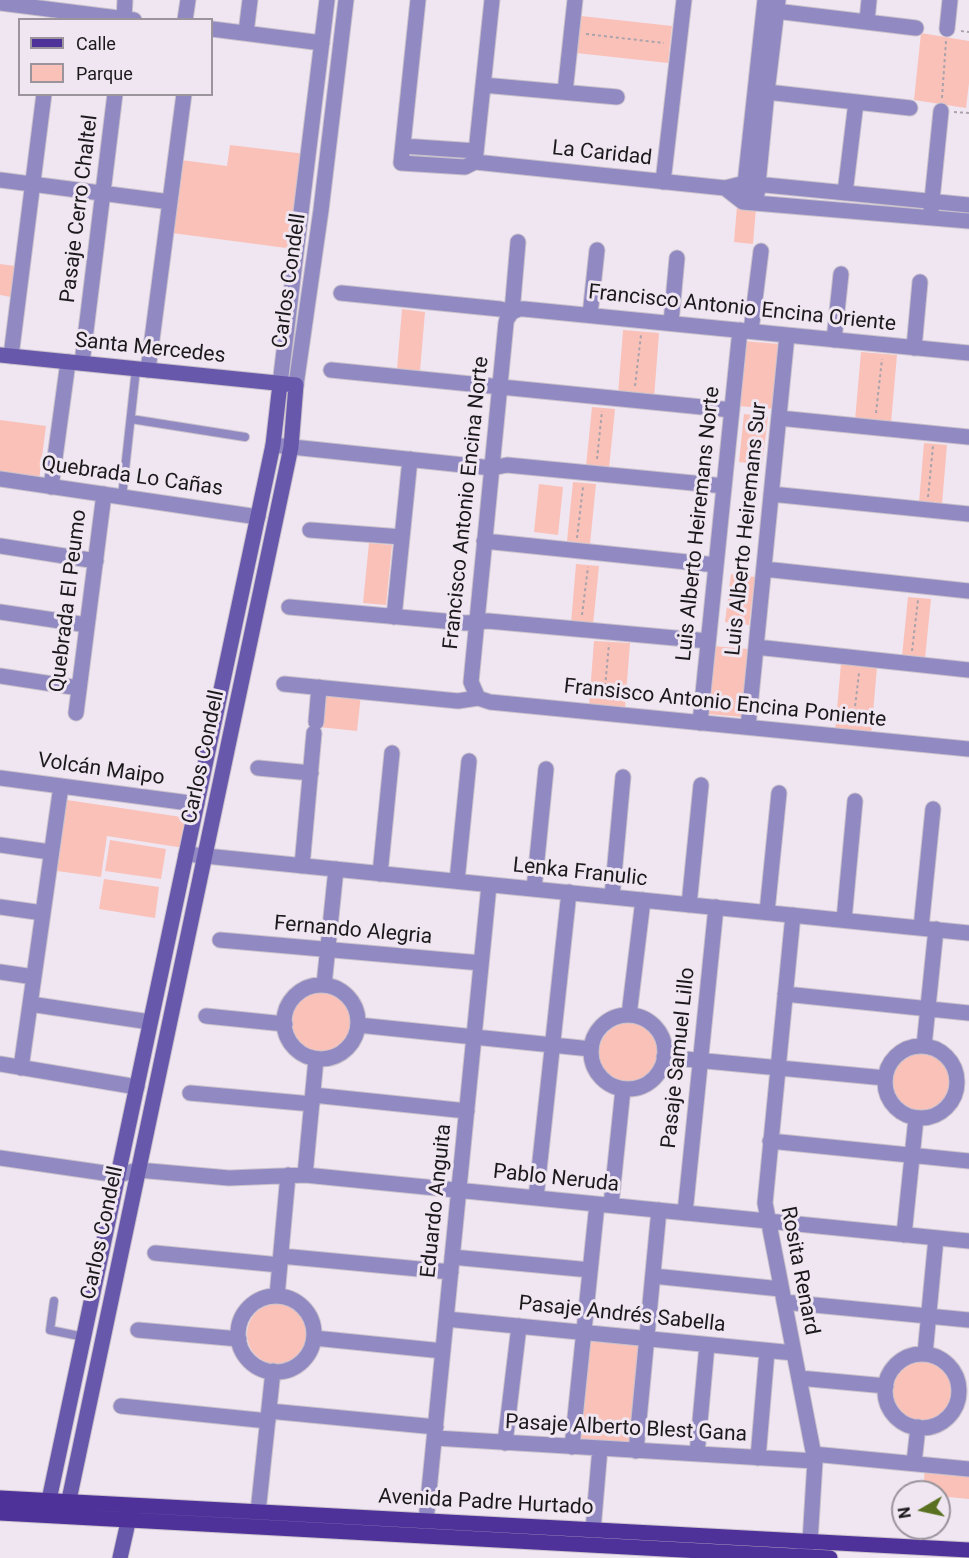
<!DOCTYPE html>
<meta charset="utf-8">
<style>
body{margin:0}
#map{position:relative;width:969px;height:1558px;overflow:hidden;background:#efe6f1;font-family:Roboto,sans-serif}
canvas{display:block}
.legend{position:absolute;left:18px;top:18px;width:195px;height:78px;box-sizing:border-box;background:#efe6f1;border:2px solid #9b949c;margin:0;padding:8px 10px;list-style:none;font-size:18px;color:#1c191c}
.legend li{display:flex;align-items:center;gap:12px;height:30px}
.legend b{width:30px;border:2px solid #9b949c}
.north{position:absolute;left:891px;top:1480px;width:60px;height:60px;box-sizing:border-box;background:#efe6f1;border:2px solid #9b949c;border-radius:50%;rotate:261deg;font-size:16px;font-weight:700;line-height:24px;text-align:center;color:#1c191c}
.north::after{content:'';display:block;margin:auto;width:21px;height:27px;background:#597020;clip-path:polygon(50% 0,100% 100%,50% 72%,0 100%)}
</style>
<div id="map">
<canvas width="969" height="1558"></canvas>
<ul class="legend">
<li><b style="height:8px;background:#4e3199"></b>Calle</li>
<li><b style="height:16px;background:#fac1b9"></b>Parque</li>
</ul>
<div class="north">N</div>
</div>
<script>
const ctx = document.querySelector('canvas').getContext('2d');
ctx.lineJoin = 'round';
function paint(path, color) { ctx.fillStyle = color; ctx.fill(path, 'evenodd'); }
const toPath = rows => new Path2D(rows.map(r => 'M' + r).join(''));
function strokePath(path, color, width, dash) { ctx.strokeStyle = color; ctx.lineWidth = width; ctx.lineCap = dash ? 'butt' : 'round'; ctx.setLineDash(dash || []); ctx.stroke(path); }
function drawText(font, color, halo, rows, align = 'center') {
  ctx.font = font + ' Roboto,sans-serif'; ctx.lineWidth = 6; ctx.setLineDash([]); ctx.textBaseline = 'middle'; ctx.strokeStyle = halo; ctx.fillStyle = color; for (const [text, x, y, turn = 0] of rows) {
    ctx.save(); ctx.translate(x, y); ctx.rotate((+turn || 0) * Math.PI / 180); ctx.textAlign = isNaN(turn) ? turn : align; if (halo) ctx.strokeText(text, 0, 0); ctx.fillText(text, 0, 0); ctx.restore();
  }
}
const green = toPath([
 [581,16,672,26,668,63,576,53],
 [921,33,969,41,969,83,966,108,914,100],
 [230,145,306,154,294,249,172,233,181,160,227,166],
 [737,206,756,208,753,244,734,242],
 [0,264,15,266,11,297,0,295],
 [402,309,425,312,420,371,397,369],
 [623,330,659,333,654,398,618,395],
 [743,341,779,344,774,409,738,406],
 [861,352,897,355,891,423,855,420],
 [592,407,615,409,609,468,586,466],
 [744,414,768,417,762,465,739,462],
 [0,420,46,426,39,480,0,475],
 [924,443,947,445,942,504,919,502],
 [573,482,596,484,590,544,567,541],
 [539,484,563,487,558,535,534,532],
 [369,543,392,545,386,605,363,603],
 [576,564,599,566,593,625,571,623],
 [731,574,755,577,749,625,725,622],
 [908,597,931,599,925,658,902,656],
 [594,641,630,643,625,708,589,706],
 [713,646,749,649,743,717,707,714],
 [841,664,877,667,871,736,835,732],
 [323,690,361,695,357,731,319,727],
 [67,800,188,818,184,848,107,836,101,877,57,871],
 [110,840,166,849,161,879,105,871],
 [104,879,159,887,155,918,99,909],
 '292 1022a30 30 0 1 1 60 0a30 30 0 1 1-60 0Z',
 '599 1053a30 30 0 1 1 60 0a30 30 0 1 1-60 0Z',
 '889 1082a31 31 0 1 1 62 0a31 31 0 1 1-62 0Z',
 '247 1334a30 30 0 1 1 60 0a30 30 0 1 1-60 0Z',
 [591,1339,642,1345,632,1446,581,1440],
 '889 1390a33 33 0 1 1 66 0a33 33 0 1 1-66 0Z',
 [925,1467,969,1471,969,1499,939,1496,939,1492,923,1492]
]);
const path = toPath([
 [961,31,969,32],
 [586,34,664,43],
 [942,98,946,41],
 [954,112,969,113],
 [635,386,641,335],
 [876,413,882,359],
 [597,459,602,411],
 [928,497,933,446],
 [577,538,583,487],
 [582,615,588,567],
 [912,651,918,600],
 [604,698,609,644],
 [853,724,859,673]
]);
const lane = toPath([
 [131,419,245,437],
 [122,497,136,369],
 [54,1301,50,1330,84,1337]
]);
const street = toPath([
 [418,0,401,163,465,167,475,162],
 [0,3,134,20],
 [767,10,916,28],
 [124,20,125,0],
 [185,20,188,0],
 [867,21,869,0],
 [212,29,322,43],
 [947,29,950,0],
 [246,33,250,0],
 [483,85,617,97],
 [758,91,910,108],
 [565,92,575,0],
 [403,146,476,151],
 [475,162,725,188,745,183,969,205],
 [475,162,492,0],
 [0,180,170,202],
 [663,182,684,0],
 [725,188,743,202,969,221],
 [744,193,765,0],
 [845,193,856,102],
 [757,194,767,92,778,0],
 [931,210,941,111],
 [341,293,500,309,512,312],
 [512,312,519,309,524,309,969,353],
 [512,312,518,242],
 [590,315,597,250],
 [671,323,677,258],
 [751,331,761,251],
 [834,340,841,274],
 [914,348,920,282],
 [11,356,44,94],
 [82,363,115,94],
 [148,370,184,94],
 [331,370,732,410],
 [280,384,327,0],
 [296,385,321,210,346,0],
 [779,418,969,437],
 [273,445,492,468,507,465,724,486],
 [0,479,258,517],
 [51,487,68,362],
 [771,494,969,514],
 [310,530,402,537],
 [484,541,716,565],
 [0,546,96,561],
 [764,569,969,591],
 [289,607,466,623,488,621,708,641],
 [0,612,87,625],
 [394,617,410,459],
 [756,647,969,670],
 [0,676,79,688],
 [284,684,458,701,478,698,490,702,969,749],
 [478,698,471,682,506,323,507,319,512,312],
 [76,713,104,494],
 [316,722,319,687],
 [700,723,740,330],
 [748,727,787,335],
 [258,768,311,773],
 [0,778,197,804],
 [0,845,50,852],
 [186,854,969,933],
 [302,866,314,733],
 [380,874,392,753],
 [457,881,469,761],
 [534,889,546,769],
 [612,897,623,777],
 [689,905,701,785],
 [0,907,43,913],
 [767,912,779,793],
 [793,915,765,1203,815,1461,810,1542,803,1549],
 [844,920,855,801],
 [921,928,933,809],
 [220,940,481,963],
 [0,972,34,977],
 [324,985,336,869],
 '284 1022a37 37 0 1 1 74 0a37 37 0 1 1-74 0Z',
 [785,994,969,1013],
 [30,1004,150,1022],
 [629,1015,643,900],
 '591 1052a37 37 0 1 1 74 0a37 37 0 1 1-74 0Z',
 [206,1016,285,1024],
 [358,1025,591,1049],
 '885 1082a36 36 0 1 1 72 0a36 36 0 1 1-72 0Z',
 [924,1046,936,929],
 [664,1057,885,1078],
 [0,1064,137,1087],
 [21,1068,61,786],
 [190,1093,312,1104],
 [313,1095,467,1111],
 [770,1141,969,1161],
 [0,1158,118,1175,138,1170,229,1178,305,1175,969,1241],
 [305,1175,316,1059],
 [536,1198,569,892],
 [611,1205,623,1089],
 [685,1213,716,907],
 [904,1235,916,1118],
 [155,1253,280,1265],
 [281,1256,451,1272],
 [452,1257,590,1270],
 [653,1276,781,1289],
 [277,1296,288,1175],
 '238 1334a38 38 0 1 1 76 0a38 38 0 1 1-76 0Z',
 [784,1302,969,1320],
 [446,1319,794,1353],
 [138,1330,239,1339],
 [314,1338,443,1351],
 [925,1354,936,1238],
 '885 1391a37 37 0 1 1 74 0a37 37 0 1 1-74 0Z',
 [799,1378,886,1386],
 [121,1406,268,1421],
 [269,1411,436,1427],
 [435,1438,815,1461],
 [505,1443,519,1326],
 [572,1447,597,1204],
 [636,1451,659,1210],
 [697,1454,707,1345],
 [813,1454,969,1469],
 [758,1458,767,1351],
 [914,1463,918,1427],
 [258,1512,273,1371],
 [426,1521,489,885],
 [593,1530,600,1448]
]);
const secondary = toPath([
 [0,355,296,385,291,447,66,1514],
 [50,1512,49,1500,273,445,280,384],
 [120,1558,131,1509]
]);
const primary = toPath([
 [0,1498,969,1550],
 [0,1513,830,1558]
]);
const streetNames = [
 ["La Caridad",602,154,6],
 ["Pasaje Cerro Chaltel",80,209,-83],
 ["Carlos Condell",290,281,-82],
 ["Francisco Antonio Encina Oriente",742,309,6],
 ["Santa Mercedes",150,349,6],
 ["Quebrada Lo Cañas",132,477,8],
 ["Francisco Antonio Encina Norte",467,503,-84],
 ["Luis Alberto Heiremans Norte",699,524,-84],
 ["Luis Alberto Heiremans Sur",747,529,-84],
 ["Quebrada El Peumo",69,601,-83],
 ["Fransisco Antonio Encina Poniente",725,704,6],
 ["Carlos Condell",204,757,-78],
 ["Volcán Maipo",101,770,8],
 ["Lenka Franulic",580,873,6],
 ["Fernando Alegria",353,931,5],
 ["Pasaje Samuel Lillo",679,1058,-84],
 ["Pablo Neruda",556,1179,6],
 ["Eduardo Anguita",437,1201,-84],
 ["Carlos Condell",103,1233,-78],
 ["Rosita Renard",799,1271,79],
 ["Pasaje Andrés Sabella",622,1315,6],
 ["Pasaje Alberto Blest Gana",626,1429,3],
 ["Avenida Padre Hurtado",486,1503,3]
];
paint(green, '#fac1b9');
strokePath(lane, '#c9c1cb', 10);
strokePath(street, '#c9c1cb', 17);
strokePath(secondary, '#c9c1cb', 17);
strokePath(primary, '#c9c1cb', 17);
strokePath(path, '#aaa3ab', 2, [3, 3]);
strokePath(lane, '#9189c2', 8);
strokePath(street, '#9189c2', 15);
strokePath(secondary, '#6858ab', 15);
strokePath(primary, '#4e3199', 15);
drawText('21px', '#1c191c', '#efe6f1', streetNames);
</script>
